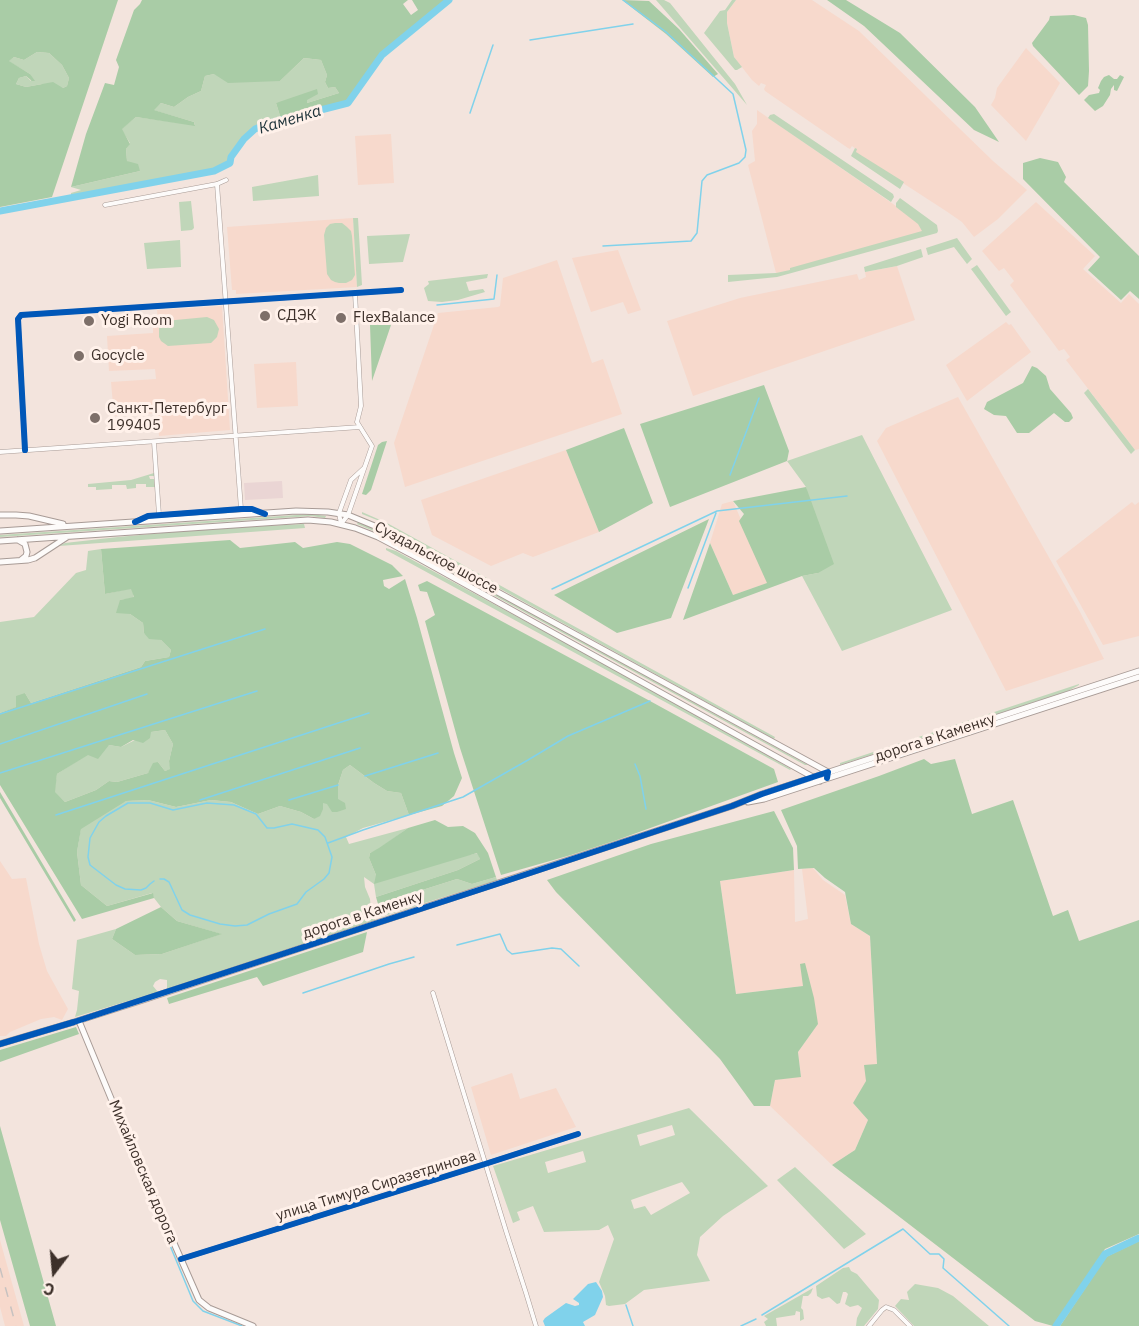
<!DOCTYPE html>
<meta charset="utf-8">
<style>
body{margin:0}
#map{position:relative;width:1139px;height:1326px;overflow:hidden;background:#f3e4dd;font-family:"IBM Plex Sans",sans-serif}
canvas{display:block}
.north{position:absolute;left:24px;top:1242px;width:60px;height:60px;-webkit-text-stroke:4px #fff1ea;paint-order:stroke;rotate:196deg;font-size:16px;font-weight:700;line-height:24px;text-align:center;color:#3d302a}
.north::after{content:'';display:block;margin:auto;width:21px;height:27px;background:#3d302a;clip-path:polygon(50% 0,100% 100%,50% 72%,0 100%)}
</style>
<div id="map">
<canvas width="1139" height="1326"></canvas>
<div class="north">С</div>
</div>
<script>
const ctx = document.querySelector('canvas').getContext('2d');
ctx.lineJoin = 'round';
function paint(path, color) { ctx.fillStyle = color; ctx.fill(path, 'evenodd'); }
const toPath = rows => new Path2D(rows.map(r => 'M' + r).join(''));
function strokePath(path, color, width, dash) { ctx.strokeStyle = color; ctx.lineWidth = width; ctx.lineCap = dash ? 'butt' : 'round'; ctx.setLineDash(dash || []); ctx.stroke(path); }
function drawText(font, color, halo, rows, align = 'center') {
  ctx.font = font + ' "IBM Plex Sans",sans-serif'; ctx.lineWidth = 6; ctx.setLineDash([]); ctx.textBaseline = 'middle'; ctx.strokeStyle = halo; ctx.fillStyle = color; for (const [text, x, y, turn = 0] of rows) {
    ctx.save(); ctx.translate(x, y); ctx.rotate((+turn || 0) * Math.PI / 180); ctx.textAlign = isNaN(turn) ? turn : align; if (halo) ctx.strokeText(text, 0, 0); ctx.fillText(text, 0, 0); ctx.restore();
  }
}
const commercial = toPath([
 [282,481,283,498,245,500,244,483]
]);
const built = toPath([
 [736,0,812,0,859,31,993,161,1027,190,998,219,974,237,962,222,946,211,855,152,856,149,852,146,850,149,848,148,765,91,764,89,766,85,761,83,759,86,752,80,734,57,727,23,727,12],
 [1026,48,1060,83,1026,141,991,105,995,98,997,88],
 [757,110,896,206,929,231,793,270,776,273,748,165,755,161,752,131,757,124],
 [391,134,394,183,358,185,355,136],
 [1036,202,1095,256,1083,269,1121,303,1129,294,1139,304,1139,449,1135,450,1066,360,1070,357,1064,349,1059,351,1010,285,1014,281,1004,268,999,271,982,251],
 [353,218,357,287,236,294,236,290,232,290,227,227],
 [618,250,641,310,628,314,623,302,591,312,572,258],
 [557,260,592,363,603,359,622,414,405,487,394,443,438,313,498,307,500,306,503,278],
 [897,266,915,320,693,396,667,321,740,298,857,274,859,280,866,277,865,272],
 [222,306,230,430,159,436,157,413,114,416,111,382,156,379,155,369,109,371,107,336,153,333,153,322,158,321,157,310],
 [1006,322,1009,325,1011,324,1031,352,967,401,946,365],
 [296,362,298,406,257,408,254,364],
 [958,397,1080,612,1104,659,1006,691,877,441,886,428],
 [566,450,599,532,533,557,523,553,491,566,432,535,421,500],
 [733,501,768,583,733,595,710,543,722,504],
 [1132,502,1135,505,1139,502,1139,636,1103,645,1056,561],
 [0,861,12,879,26,878,39,944,47,971,68,1009,62,1020,54,1017,41,1019,10,1032,6,1036,0,1036],
 [813,868,823,880,845,895,851,924,870,936,877,1065,853,1103,868,1120,855,1150,832,1165,770,1106,775,1080,801,1076,798,1052,818,1024,803,986,736,994,720,881,794,870,795,922,808,919,802,869],
 [512,1073,520,1099,556,1088,576,1127,491,1155,471,1087],
 [0,1240,24,1326,5,1326,0,1307]
]);
const green = toPath([
 [656,0,664,0,670,3,735,84,747,105],
 [732,0,736,0,727,12,727,23,734,57,742,67,737,70,735,70,704,33,720,11,725,10],
 [37,52,49,53,62,65,69,78,67,86,63,88,42,84,26,87,16,84,19,78,26,76,31,81,30,74,8,61,14,57,24,60],
 [304,58,321,60,327,75,325,82,328,88,335,87,339,93,307,103,306,100,276,103,281,119,254,127,244,139,231,157,230,163,214,171,71,198,71,193,81,190,71,187,140,171,127,161,126,149,130,143,121,129,136,117,195,125,194,122,153,110,161,103,174,107,188,97,201,91,205,76,214,74,280,81],
 [774,114,893,194,894,197,891,202,768,118,770,115],
 [855,148,857,149,856,152,904,182,900,189,851,156],
 [318,175,319,196,253,201,252,187],
 [900,198,937,225,938,231,937,233,777,277,728,282,728,275,776,273,790,270,790,268,922,231,918,224,896,207,896,203],
 [191,201,194,228,192,230,181,231,179,202],
 [353,218,358,218,362,285,357,287],
 [335,223,342,223,347,227,351,231,352,236,355,275,352,280,346,283,339,283,335,282,331,280,327,274,324,235,326,228,330,224],
 [410,234,403,262,369,264,367,236],
 [957,238,972,259,967,264,954,247,928,255,926,248],
 [180,240,181,267,147,269,144,243],
 [921,249,923,257,897,266,865,272,864,267],
 [977,265,1011,312,1006,316,971,269],
 [488,274,487,278,466,282,469,291,483,289,485,292,458,300,442,302,428,301,424,288,429,284,428,281],
 [207,317,214,320,219,329,217,337,211,343,168,346,161,341,159,337,159,326,165,321],
 [1088,389,1135,450,1131,454,1084,393],
 [862,435,952,610,842,651,802,576,818,573,806,487,787,461],
 [154,473,154,476,149,476,150,479,154,479,155,487,146,487,146,484,136,484,136,488,127,489,126,485,112,485,112,489,96,490,96,487,88,487,88,484,131,480],
 [362,512,387,523,775,737,774,739,402,535,387,524,362,514],
 [311,514,326,516,325,518,311,516,0,537,0,535],
 [358,522,383,532,808,765,805,765,383,535,357,524],
 [304,524,305,528,59,546,65,543,118,537,207,529],
 [386,548,396,551,750,743,767,755,791,769,790,770,386,550],
 [101,549,105,594,132,588,134,598,120,600,130,614,143,623,144,633,161,640,171,650,169,657,145,661,141,667,31,703,25,693,17,707,0,713,0,622,34,617,76,573,86,570,88,551],
 [1079,684,1079,685,1068,691,840,765,840,763],
 [165,730,173,744,169,761,171,769,165,771,158,762,148,773,117,782,109,781,96,790,65,802,54,792,57,774,88,754,109,745,121,747,151,732],
 [350,765,374,783,387,791,401,793,409,815,363,828,346,837,349,844,408,828,379,849,370,853,369,858,376,875,478,853,480,859,458,870,376,897,374,884,364,877,365,887,370,899,371,910,375,920,167,989,167,980,160,979,155,982,153,986,158,992,75,1017,77,1010,79,991,72,989,77,940,116,929,112,939,135,955,162,954,221,934,177,921,161,907,154,898,152,893,107,906,81,885,77,852,84,809,126,801,148,800,176,807,211,800,231,802,258,814,280,806,301,812,314,819,322,803,327,803,338,799,338,785,343,770],
 [496,877,497,880,381,917,378,904,457,879,472,884],
 [689,1108,768,1186,723,1216,700,1237,697,1255,710,1281,644,1290,625,1304,609,1306,606,1305,605,1296,599,1282,614,1239,608,1225,599,1230,544,1232,533,1206,517,1212,520,1220,513,1223,493,1166],
 [672,1125,675,1135,640,1146,637,1135],
 [583,1151,586,1162,548,1173,545,1162],
 [682,1182,690,1193,651,1215,645,1206,634,1209,631,1200],
 [795,1167,866,1234,844,1249,777,1180],
 [849,1267,851,1271,857,1274,879,1300,878,1309,864,1326,856,1326,857,1318,862,1308,858,1305,850,1307,845,1304,848,1294,846,1292,843,1292,840,1303,837,1304,829,1297,822,1299,817,1296,816,1286,843,1268],
 [915,1284,938,1288,953,1296,989,1326,914,1326,895,1306,901,1299,909,1300,907,1292],
 [813,1288,811,1293,808,1296,803,1296,801,1308,803,1310,804,1319,800,1321,800,1312,796,1311,795,1315,776,1318,777,1326,766,1326,764,1322,768,1319,764,1316]
]);
const forest = toPath([
 [0,0,118,0,52,197,0,207],
 [37,52,49,53,62,65,69,78,67,86,63,88,53,82,26,87,16,84,19,78,26,76,32,81,35,81,30,74,9,61,14,57,24,60],
 [142,0,408,0,403,4,411,15,418,10,412,0,446,0,381,53,349,101,281,119,276,103,317,89,318,94,307,100,307,103,339,93,335,87,328,88,325,82,327,75,321,60,304,58,280,81,228,83,214,74,205,76,201,91,188,97,174,107,161,103,154,110,194,122,195,126,136,117,122,129,130,144,126,149,127,161,138,164,140,171,71,187,86,134,105,83,114,85,119,67,116,60,134,10,140,4],
 [622,0,649,1,679,29,718,74,713,77,666,34],
 [827,0,846,0,900,33,975,107,999,142,974,130,864,26],
 [1074,15,1086,18,1088,25,1089,71,1088,86,1079,95,1033,46,1032,43,1049,20,1050,16],
 [1109,75,1114,79,1117,79,1120,75,1124,77,1117,91,1114,90,1114,85,1111,89,1110,95,1103,106,1095,111,1084,100,1089,95,1099,93,1100,90,1098,88,1101,81,1104,77],
 [1040,158,1058,162,1066,177,1064,182,1139,256,1139,299,1130,291,1121,300,1088,270,1100,257,1023,179,1023,163],
 [370,325,391,325,372,381],
 [1032,366,1037,368,1046,376,1050,389,1071,413,1073,418,1069,422,1065,422,1054,413,1029,433,1017,433,1006,416,994,415,984,409,987,402,1023,383],
 [764,385,789,451,787,461,670,507,640,424],
 [624,428,653,503,599,532,566,450],
 [387,441,371,490,366,495,362,494,378,445,382,442],
 [806,487,834,564,818,573,802,576,683,620,710,543,733,595,767,583,739,521,744,514,733,501],
 [709,519,671,618,617,633,554,595],
 [230,540,240,548,295,542,303,548,337,542,350,544,392,565,403,576,383,580,384,586,389,589,405,579,417,618,454,753,462,778,454,796,442,806,409,815,401,793,387,791,374,783,350,765,343,770,338,785,338,799,345,803,346,809,337,812,332,812,327,804,323,803,323,809,320,816,314,819,301,812,280,806,258,814,231,802,211,800,176,807,148,800,126,801,81,829,77,852,81,885,107,906,153,893,154,898,82,919,0,785,0,713,16,707,16,696,25,693,31,703,141,667,145,661,169,657,171,650,161,640,149,639,144,633,143,623,130,614,116,613,120,600,134,597,131,589,105,594,101,549],
 [165,730,173,744,169,761,170,769,165,771,158,762,153,763,148,773,117,782,109,781,96,790,65,802,55,792,57,774,88,755,98,759,109,745,121,747,133,740,143,743,150,738,151,732],
 [427,581,650,701,774,769,778,782,617,840,571,855,501,875,460,748,425,621,435,615,427,592,420,591,418,585],
 [924,759,931,764,955,759,972,814,1013,800,1053,916,1068,910,1079,941,1139,920,1139,1234,1105,1249,1053,1326,1035,1321,832,1165,855,1150,868,1120,853,1103,866,1081,864,1065,877,1064,870,936,851,924,845,892,825,878,814,868,798,869,797,846,781,810,879,776],
 [0,792,76,920,74,922,0,798],
 [774,811,793,848,794,870,720,881,736,994,803,986,800,964,805,963,814,998,818,1024,798,1052,801,1077,775,1080,770,1106,754,1106,720,1059,556,892,547,880,651,844],
 [435,820,448,827,463,826,475,833,488,853,496,877,472,884,457,879,378,904,376,897,458,870,480,859,477,853,374,884,376,875,369,858,370,853,379,848,408,828],
 [161,907,177,921,222,934,162,954,135,955,112,939,116,929],
 [367,932,363,952,263,986,257,977,169,1004,167,998],
 [76,1027,79,1034,0,1062,0,1050],
 [0,1126,56,1326,30,1326,0,1220],
 [1139,1241,1139,1326,1060,1326,1106,1257]
]);
const water = toPath([
 [596,1282,602,1291,603,1297,595,1315,583,1322,585,1326,545,1326,543,1321,545,1318,566,1303,575,1306,579,1305,579,1303,573,1299,588,1284]
]);
const stream = toPath([
 [530,40,633,24],
 [470,113,493,45],
 [603,246,691,241,697,233,702,181,707,175,739,163,745,157,746,150,733,94,666,32,623,0],
 [437,305,494,299,497,275],
 [730,475,759,398],
 [688,588,716,513],
 [552,589,717,511,847,496],
 [0,714,265,629],
 [0,744,147,694],
 [635,764,640,776,646,809],
 [0,773,257,691],
 [365,776,438,753],
 [200,800,360,748],
 [289,800,338,785],
 [56,815,369,713],
 [328,843,363,830,463,797,528,760,568,736,650,701],
 [154,881,150,884,146,888,141,890,125,889,116,885,90,865,88,857,90,838,99,822,106,816,128,803,150,803,173,810,207,803,234,805,256,814,267,828,274,828,292,824,318,830,325,837,332,857,329,873,324,879,306,892,297,904,269,914,247,925,235,926,220,924,190,915,182,910,169,882,164,879,160,879],
 [457,945,500,934,507,950,512,954,552,948,561,949,579,966],
 [303,993,389,964,414,957],
 [148,1192,167,1238],
 [169,1243,193,1301,203,1311,242,1326],
 [626,1305,633,1326],
 [762,1315,903,1229,930,1254,939,1254,944,1259,943,1268,1009,1326],
 [741,1326,756,1319]
]);
const river = toPath([
 [0,211,214,171,230,163,231,157,244,139,255,129,270,123,348,103,382,55,449,0],
 [1056,1326,1105,1254,1139,1238]
]);
const street = toPath([
 [217,184,241,509],
 [105,205,217,184,226,180],
 [154,442,159,515],
 [25,450,18,319,21,315,401,290],
 [0,452,360,427],
 [139,520,148,516,241,509,252,509,261,513],
 [341,524,348,515,372,446,357,422,361,406,355,293],
 [341,524,339,513,351,480,364,468],
 [433,993,506,1231,526,1293,536,1326],
 [181,1259,485,1164,578,1134],
 [869,1326,882,1310,886,1307,894,1310,910,1326]
]);
const secondary = toPath([
 [0,515,16,515,29,516,63,524],
 [0,531,296,511,328,512,348,515,382,529,828,772],
 [18,540,25,544,27,552,26,556,21,560],
 [0,541,308,520,331,522,355,528,378,537,418,558,820,781],
 [0,562,28,560,35,558,67,537],
 [748,802,764,799,1139,677],
 [79,1021,122,1125,199,1300,209,1308,253,1326],
 [0,1044,74,1022,146,999,732,806,762,794,814,777,1139,671]
]);
const rail = toPath([
 [0,1268,16,1326]
]);
const cycleway = toPath([
 [25,450,18,319,21,315,401,290],
 [135,522,148,516,241,509,252,509,265,514],
 [0,1044,74,1022,500,883,732,806,762,794,828,772,827,778],
 [181,1259,485,1164,578,1134]
]);
const markers = [
 [265,316,6,"#7d6f69"],
 [341,318,6,"#7d6f69"],
 [89,321,6,"#7d6f69"],
 [79,356,6,"#7d6f69"],
 [95,418,6,"#7d6f69"]
];
const poiNames = [
 ["СДЭК",277,316],
 ["FlexBalance",353,318],
 ["Yogi Room",101,321],
 ["Gocycle",91,356],
 ["Санкт-Петербург",107,409],
 ["199405",107,426]
];
const streetNames = [
 ["Суздальское шоссе",436,558,28],
 ["дорога в Каменку",935,738,-18],
 ["дорога в Каменку",363,915,-18],
 ["Михайловская дорога",143,1172,67],
 ["улица Тимура Сиразетдинова",376,1186,-17]
];
const waterNames = [
 ["Каменка",290,120,-17]
];
paint(commercial, '#ead5d4');
paint(built, '#f7d9cc');
paint(green, '#c0d6b9');
paint(forest, '#a9cca6');
paint(water, '#80d2eb');
strokePath(stream, '#80d2eb', 1.5);
strokePath(river, '#80d2eb', 7);
strokePath(street, '#a89b96', 5);
strokePath(secondary, '#a89b96', 7);
strokePath(street, '#fdfbfa', 4);
strokePath(secondary, '#fdfbfa', 5);
strokePath(rail, '#c7c2c0', 1.5, [10, 10]);
strokePath(cycleway, '#0057b8', 6);
for (const [x, y, r, color] of markers) { const dot = new Path2D(); dot.arc(x, y, r, 0, 2 * Math.PI); ctx.fillStyle = color; ctx.fill(dot); strokePath(dot, '#fff1ea', 2); }
drawText('15px', '#3d302a', '#fff1ea', poiNames, 'left');
drawText('15px', '#3d302a', '#fff1ea', streetNames);
drawText('italic 16px', '#1c3138', '#fff1ea', waterNames);
</script>
